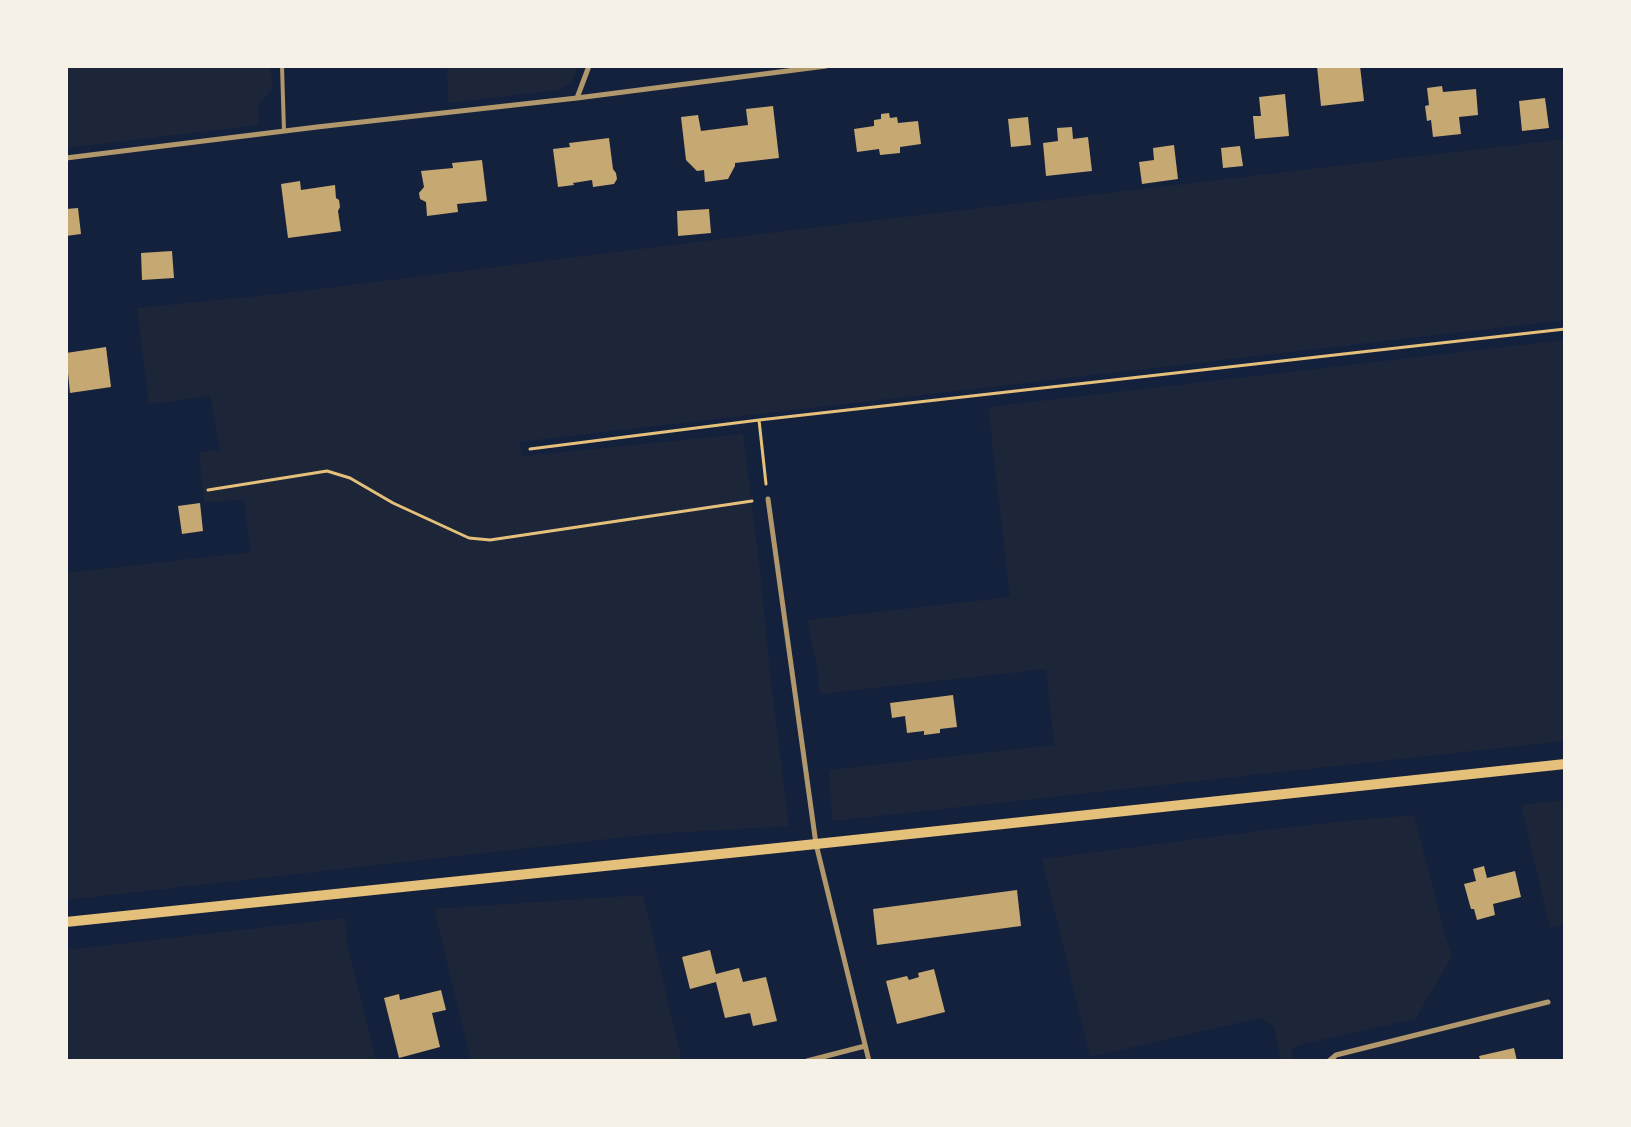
<!DOCTYPE html>
<style>
body{margin:0}
#map{position:relative;width:1631px;height:1127px;overflow:hidden;background:#14213d;font-family:Poppins,sans-serif}
canvas{display:block}
.frame{position:absolute;inset:0;border:68px solid #f6f1e7;pointer-events:none}
</style>
<div id="map">
<canvas width="1631" height="1127"></canvas>
<div class="frame"></div>
</div>
<script>
const ctx = document.querySelector('canvas').getContext('2d');
ctx.lineJoin = 'round';
function paint(path, color) { ctx.fillStyle = color; ctx.fill(path, 'evenodd'); }
const toPath = rows => new Path2D(rows.map(r => 'M' + r).join(''));
function strokePath(path, color, width, dash) { ctx.strokeStyle = color; ctx.lineWidth = width; ctx.lineCap = dash ? 'butt' : 'round'; ctx.setLineDash(dash || []); ctx.stroke(path); }
const green = toPath([
 [66,66,270,66,273,88,258,105,259,125,66,148],
 [447,66,578,66,572,82,559,90,448,103],
 [1565,139,1565,320,519,442,522,456,743,434,760,571,770,672,789,826,653,834,66,900,66,573,251,552,244,499,204,503,199,452,220,450,210,396,149,404,137,308,278,294,785,231],
 [1565,340,1565,741,832,821,829,770,1054,745,1046,669,820,694,817,667,807,620,1010,597,988,407],
 [1565,800,1565,924,1550,928,1521,805],
 [1414,815,1443,927,1452,957,1415,1019,1303,1044,1292,1048,1294,1061,1281,1061,1274,1027,1260,1018,1090,1057,1042,859,1250,832,1335,822],
 [643,895,682,1061,471,1061,434,909],
 [345,918,347,943,376,1061,66,1061,66,950]
]);
const building = toPath([
 [1317,66,1360,66,1364,101,1321,106],
 [1442,86,1443,92,1476,89,1478,115,1459,117,1461,134,1433,137,1431,120,1427,121,1425,106,1429,105,1427,88],
 [1285,94,1289,136,1255,139,1253,116,1261,116,1259,97],
 [1545,98,1549,128,1522,131,1519,101],
 [773,106,779,158,735,163,735,166,728,179,705,182,704,170,697,171,686,160,681,117,698,115,701,131,748,125,746,109],
 [889,113,890,118,897,117,898,123,918,121,921,144,900,147,900,153,880,155,879,149,857,152,854,129,874,126,874,120,881,119,881,114],
 [1028,117,1031,145,1011,147,1008,119],
 [1072,127,1073,139,1088,137,1092,171,1046,176,1043,143,1058,141,1057,128],
 [609,138,613,169,616,173,617,179,614,184,593,187,592,180,573,183,574,185,558,187,553,149,570,147,569,143],
 [1174,145,1178,179,1142,184,1139,162,1154,160,1153,148],
 [1240,146,1243,166,1223,168,1221,148],
 [482,160,487,201,457,204,458,212,427,216,426,202,420,199,419,193,424,187,421,171,453,168,452,163],
 [300,181,301,190,335,185,336,198,339,200,340,207,338,211,341,231,288,238,281,184],
 [78,208,81,234,66,236,66,209],
 [709,209,711,233,678,236,677,211],
 [172,251,174,278,142,280,141,253],
 [106,347,111,387,70,393,66,353],
 [200,503,203,531,182,534,178,506],
 [953,695,957,727,940,729,940,733,924,735,924,731,907,733,905,716,892,718,890,703],
 [1484,866,1487,878,1515,871,1521,897,1493,904,1495,915,1477,920,1474,909,1471,909,1464,884,1476,881,1473,869],
 [1017,890,1021,926,877,945,873,909],
 [710,950,716,974,739,968,743,982,766,977,777,1021,753,1026,750,1013,725,1018,716,982,690,989,682,957],
 [934,969,945,1012,897,1024,886,981,907,976,909,980,919,977,918,973],
 [441,990,446,1010,432,1013,440,1047,399,1058,384,998,399,994,400,1000],
 [1514,1048,1517,1061,1476,1061,1480,1059,1479,1056]
]);
const path = toPath([
 [759,420,766,484],
 [530,449,759,420,1565,329],
 [208,490,327,471,350,478,393,503,469,538,490,540,752,501]
]);
const service = toPath([
 [282,66,284,131]
]);
const minor = toPath([
 [577,98,589,66],
 [66,158,317,127,577,98,826,66],
 [768,499,816,844,869,1061],
 [807,1061,865,1046],
 [1329,1061,1336,1055,1548,1002]
]);
const secondary = toPath([
 [66,922,816,844,1565,764]
]);
paint(green, '#1d2539');
paint(building, '#c6a872');
strokePath(path, '#e5c07b', 3);
strokePath(service, '#b1986c', 4);
strokePath(minor, '#b1986c', 5);
strokePath(secondary, '#e5c07b', 10);
</script>
